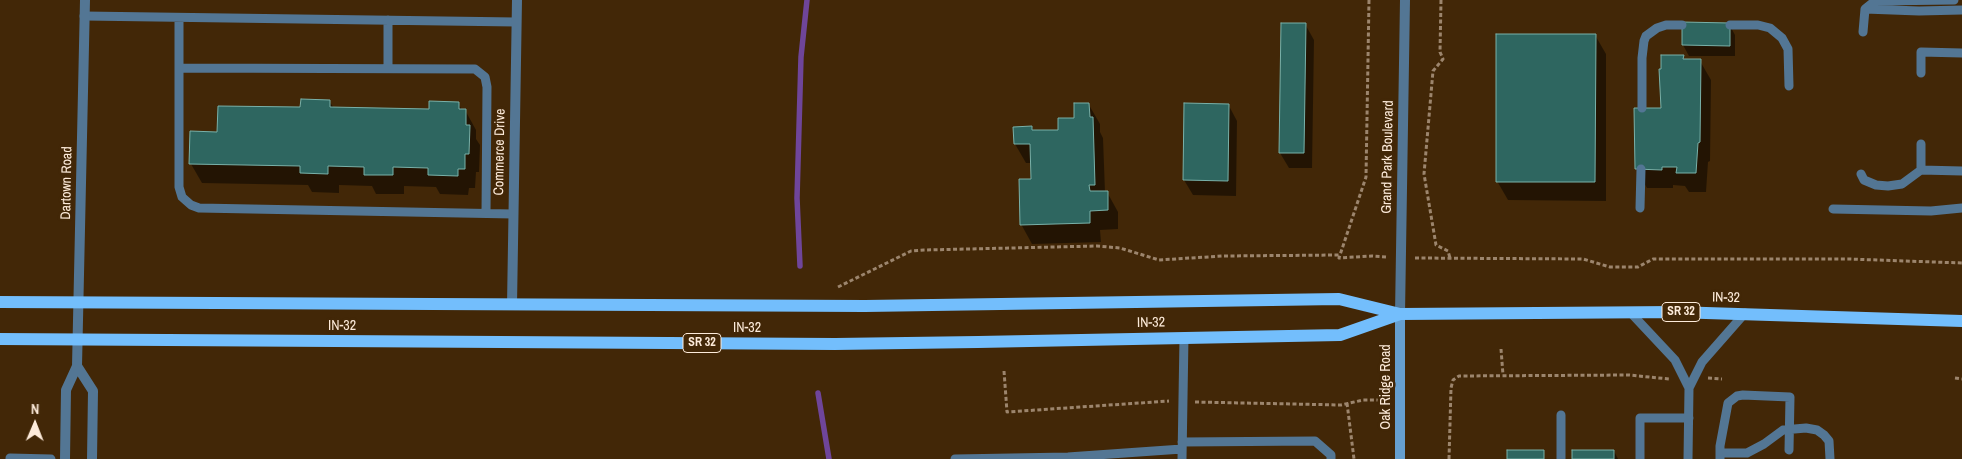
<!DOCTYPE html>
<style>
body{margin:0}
#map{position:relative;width:1962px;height:459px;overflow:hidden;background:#422707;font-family:"Archivo Narrow",sans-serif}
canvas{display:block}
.north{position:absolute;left:10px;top:399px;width:50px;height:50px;-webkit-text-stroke:4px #422707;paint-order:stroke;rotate:1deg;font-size:14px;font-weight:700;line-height:20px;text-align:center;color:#fdebda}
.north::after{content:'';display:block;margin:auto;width:18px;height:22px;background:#fdebda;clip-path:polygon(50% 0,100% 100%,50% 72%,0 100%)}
</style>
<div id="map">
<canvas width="1962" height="459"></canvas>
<div class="north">N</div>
</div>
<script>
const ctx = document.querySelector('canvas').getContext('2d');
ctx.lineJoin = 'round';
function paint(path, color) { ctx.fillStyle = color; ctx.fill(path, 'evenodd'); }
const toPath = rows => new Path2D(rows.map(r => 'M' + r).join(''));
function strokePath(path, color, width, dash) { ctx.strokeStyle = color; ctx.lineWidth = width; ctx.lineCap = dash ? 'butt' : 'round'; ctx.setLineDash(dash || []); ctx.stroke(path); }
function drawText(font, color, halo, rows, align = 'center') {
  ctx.font = font + ' "Archivo Narrow",sans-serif'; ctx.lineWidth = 5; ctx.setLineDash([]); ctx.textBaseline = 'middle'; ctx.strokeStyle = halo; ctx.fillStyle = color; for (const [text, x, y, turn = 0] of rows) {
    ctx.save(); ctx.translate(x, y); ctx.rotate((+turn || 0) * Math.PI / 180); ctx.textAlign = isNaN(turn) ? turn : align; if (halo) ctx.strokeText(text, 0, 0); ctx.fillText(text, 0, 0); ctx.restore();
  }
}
const shadow = toPath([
 [1305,24,1314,40,1312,168,1289,168,1280,153],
 [1729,24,1735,35,1735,56,1689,56,1683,45],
 [1595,35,1606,54,1606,201,1508,200,1497,181],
 [1683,56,1685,61,1700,61,1711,80,1710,161,1708,162,1706,192,1689,192,1685,186,1673,185,1673,188,1647,188,1636,169,1663,109],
 [329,101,334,108,430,110,458,103,462,110,465,110,476,130,476,139,480,145,479,172,476,172,475,188,469,188,468,195,440,194,436,187,404,186,404,194,376,194,372,186,339,185,339,193,312,192,308,185,202,183,191,164,218,133],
 [1089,105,1100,124,1100,132,1103,138,1105,192,1107,192,1118,212,1118,229,1100,230,1101,242,1032,244,1021,224,1032,180,1032,163,1026,163,1015,144,1015,128,1032,127,1034,131,1060,131,1076,119],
 [1229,106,1237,121,1236,196,1193,195,1184,180],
 [1614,451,1618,459,1573,459]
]);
const stream = toPath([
 [800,266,797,198,801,57,807,0],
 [818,393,829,459]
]);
const building = toPath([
 [1682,22,1730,23,1730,46,1682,45,1682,22],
 [1281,23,1306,23,1304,153,1279,153,1281,23],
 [1496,34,1596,34,1595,182,1496,182,1496,34],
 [1661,55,1684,55,1683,59,1701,59,1700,142,1698,143,1696,173,1676,173,1677,167,1662,167,1662,170,1635,169,1634,108,1661,108,1659,69,1661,69,1661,55],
 [301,99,330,100,330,107,429,109,429,101,459,102,459,109,466,109,466,125,470,125,469,154,465,154,465,169,458,169,458,176,428,175,428,168,393,167,393,175,364,175,364,167,328,166,328,174,300,173,300,166,189,164,190,131,217,132,218,106,300,107,301,99],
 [1074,103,1089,103,1090,117,1093,117,1095,185,1089,185,1090,191,1108,191,1108,210,1090,211,1090,223,1020,225,1019,179,1031,179,1030,144,1014,144,1013,127,1032,126,1032,130,1058,130,1058,118,1074,118,1074,103],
 [1184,103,1229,104,1228,181,1183,180,1184,103],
 [1507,450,1544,450,1544,459,1507,459,1507,450],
 [1572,450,1614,450,1614,459,1572,459,1572,450]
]);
const path = toPath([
 [1369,0,1366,177,1339,258,1372,256,1387,257],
 [1441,0,1440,52,1443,59,1433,71,1424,174,1436,245,1448,251,1450,258],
 [1415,258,1583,259,1610,267,1638,267,1653,259,1849,259,1962,263],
 [838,287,911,251,924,250,1097,246,1120,248,1159,260,1223,256,1340,255],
 [1501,349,1503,375],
 [1004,371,1007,412,1169,401],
 [1708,378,1722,379],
 [1955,378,1962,379],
 [1195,402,1341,405,1363,400,1386,400],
 [1347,403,1354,459],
 [1449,459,1451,388,1453,380,1459,376,1629,375,1669,379]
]);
const lane = toPath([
 [1865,9,1919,11,1962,10],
 [84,16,516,22],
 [179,19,179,187,182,197,191,205,199,208,513,214],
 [1730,25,1758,25,1770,28,1782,38,1788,49,1789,86],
 [1863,32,1865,9,1875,1,1954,0],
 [180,68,475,69,485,77,487,87,486,213],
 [388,68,388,20],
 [1921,73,1921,52,1962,53],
 [1642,108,1642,58,1644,41,1646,36,1657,28,1666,25,1682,25],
 [1921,170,1921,144],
 [1861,174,1864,180,1876,185,1888,186,1902,184,1921,170,1962,171],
 [1640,208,1641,169],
 [1833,209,1931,211,1962,208],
 [1630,312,1675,360,1689,388],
 [1182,442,1315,441,1331,455,1331,459],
 [1720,453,1747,453,1764,444,1783,430,1806,428,1817,430,1824,435,1829,441,1830,459],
 [10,459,10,458,51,459],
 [955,459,1068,457,1182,449],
 [1182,459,1184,337],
 [1561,459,1561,415],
 [1640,459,1640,418,1689,418],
 [1688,459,1689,388,1702,362,1745,313],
 [1720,459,1720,446,1728,403,1737,396,1743,395,1790,397,1789,450]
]);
const street = toPath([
 [512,305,517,0],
 [1400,314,1405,0],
 [77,366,93,391,92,459],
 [65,459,66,390,77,366,85,0]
]);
const secondary = toPath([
 [1400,314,1400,459]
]);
const primary = toPath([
 [0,302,865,306,1339,299,1400,314,1674,312,1962,321],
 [0,339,835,344,978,342,1340,335,1400,314]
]);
const shields = [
 [1681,312,38],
 [702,343,38]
];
const shieldNames = [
 ["SR 32",1681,312],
 ["SR 32",702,343]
];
const streetNames = [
 ["Commerce Drive",500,152,-89],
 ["Grand Park Boulevard",1388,157,-89],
 ["Dartown Road",67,183,-89],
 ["IN-32",1726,298,1],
 ["IN-32",1151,323,-1],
 ["IN-32",342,326],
 ["IN-32",747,328],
 ["Oak Ridge Road",1386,387,-90]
];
paint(shadow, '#0007');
strokePath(stream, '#6f459a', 5.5);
paint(building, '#2e6660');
strokePath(building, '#79b1a9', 1);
strokePath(path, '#9c856d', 3, [4, 2.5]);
strokePath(lane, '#537694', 9);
strokePath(street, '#537694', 10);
strokePath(secondary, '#669fcf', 10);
strokePath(primary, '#73befc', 12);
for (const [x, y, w] of shields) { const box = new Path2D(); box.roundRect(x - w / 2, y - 9.5, w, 19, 4); ctx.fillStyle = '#422707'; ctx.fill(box); strokePath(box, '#fdebda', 1); }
drawText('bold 12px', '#fdebda', null, shieldNames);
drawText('14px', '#fdebda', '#422707', streetNames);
</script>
